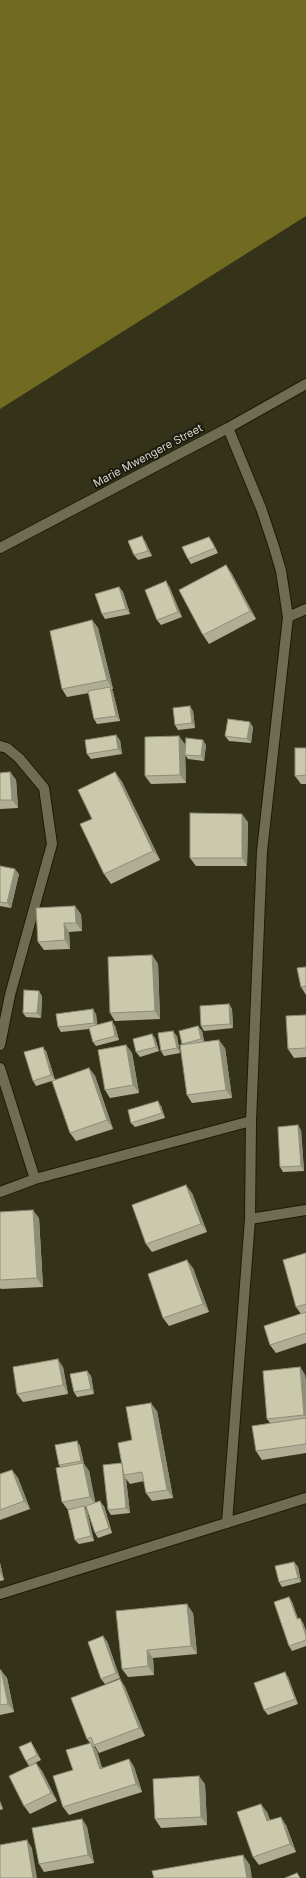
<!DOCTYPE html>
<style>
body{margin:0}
canvas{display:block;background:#34331a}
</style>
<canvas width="306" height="1878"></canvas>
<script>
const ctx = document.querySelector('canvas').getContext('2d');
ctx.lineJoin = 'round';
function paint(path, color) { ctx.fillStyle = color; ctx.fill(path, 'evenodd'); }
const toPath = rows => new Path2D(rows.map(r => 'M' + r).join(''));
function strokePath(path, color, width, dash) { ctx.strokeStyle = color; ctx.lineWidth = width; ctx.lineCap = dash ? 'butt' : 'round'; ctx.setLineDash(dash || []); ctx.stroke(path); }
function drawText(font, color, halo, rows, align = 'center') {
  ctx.font = font + ' Inter,sans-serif'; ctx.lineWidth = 4; ctx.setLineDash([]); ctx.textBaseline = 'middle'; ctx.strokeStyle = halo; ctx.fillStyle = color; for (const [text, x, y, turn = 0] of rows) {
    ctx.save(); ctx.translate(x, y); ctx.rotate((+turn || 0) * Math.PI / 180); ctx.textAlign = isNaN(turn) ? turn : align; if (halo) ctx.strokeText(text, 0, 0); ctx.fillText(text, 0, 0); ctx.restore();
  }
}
const forest = toPath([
 [0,0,306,0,306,216,0,409]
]);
const minor = toPath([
 [288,617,306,609],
 [0,746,7,748,19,758,44,788,52,844,10,995,0,1045],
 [0,1068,35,1179],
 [0,1192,35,1179,251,1121],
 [250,1219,306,1210],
 [227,1523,250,1219,251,1121,262,851,288,617,281,571,274,547,261,508,228,428],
 [0,1594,306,1498]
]);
const secondary = toPath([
 [0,548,228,428,306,384]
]);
const wall = toPath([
 [145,541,152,556,138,560,134,555],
 [212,541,218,553,191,564,188,559],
 [226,565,232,574,256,619,209,644,203,635],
 [169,586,182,617,161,625,157,620],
 [119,587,123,592,130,614,105,619,102,614],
 [92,620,98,628,113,689,112,689,113,692,120,721,97,724,94,719,89,693,67,697,62,689],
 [193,711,195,728,178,730,175,725],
 [253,727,251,743,229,741,225,736],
 [120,740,122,754,91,759,87,754],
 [185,744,185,750,206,745,204,761,188,759,185,755,186,783,151,784,145,776],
 [306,748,306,784,301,784,295,776],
 [10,772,16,780,18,808,0,809,0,773],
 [115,772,122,782,160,860,111,884,104,874,92,819],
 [248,822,247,866,196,866,190,858],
 [0,866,19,874,11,908,0,906],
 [36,908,81,914,82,931,69,932,70,949,44,950,38,942],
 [152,955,158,964,160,1019,115,1021,110,1013],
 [306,967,306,995,301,987],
 [42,996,41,1018,26,1017,23,1013],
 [229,1004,232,1009,233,1028,204,1031,201,1026],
 [96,1014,97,1025,115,1026,119,1040,96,1046,93,1042,89,1029,61,1032,58,1027],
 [306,1015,306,1057,294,1058,288,1049],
 [198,1026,202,1031,204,1042,225,1048,232,1098,192,1103,187,1095,183,1045,182,1044],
 [152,1034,155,1038,159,1051,140,1057,136,1052],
 [177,1036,180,1053,164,1056,161,1051],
 [126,1045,132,1053,139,1093,110,1098,105,1090],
 [46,1051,55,1080,36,1086,33,1081],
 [89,1068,95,1076,113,1129,76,1141,70,1133],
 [161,1106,165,1118,135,1127,131,1123],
 [301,1130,304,1171,283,1172,280,1167],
 [192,1193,207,1232,152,1252,146,1244],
 [0,1212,39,1218,43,1287,1,1289,0,1288],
 [306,1253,306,1343,276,1353,270,1345,301,1314,296,1307],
 [193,1268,209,1312,169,1326,163,1318],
 [63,1367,68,1394,23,1402,17,1394],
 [300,1367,305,1375,306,1382,306,1453,262,1460,256,1451,270,1423,267,1419],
 [87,1371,91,1376,94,1394,77,1397,74,1392],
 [157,1411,173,1498,152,1501,146,1493,144,1481,130,1484,126,1479,130,1513,111,1515,108,1510,122,1463,132,1440],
 [77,1441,80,1446,84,1464,89,1471,95,1503,104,1506,112,1533,98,1538,95,1533,86,1507,85,1507,87,1511,94,1541,79,1544,75,1540,68,1510,62,1502,60,1467,59,1465],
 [12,1470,18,1478,30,1509,0,1520,0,1474],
 [294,1562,298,1567,301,1582,282,1587,279,1582],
 [0,1563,4,1580,0,1581],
 [289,1597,292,1602,298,1619,300,1618,303,1623,306,1631,306,1646,292,1651,289,1646],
 [193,1613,197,1654,153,1658,154,1675,128,1677,122,1669],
 [107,1641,120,1678,105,1684,101,1679],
 [0,1670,7,1678,14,1712,0,1715],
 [288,1677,298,1704,268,1715,264,1710],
 [120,1679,125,1687,145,1736,99,1753,95,1746,94,1746,97,1751,102,1768,129,1759,134,1767,142,1792,69,1815,63,1807,73,1770,90,1743,87,1739],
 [31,1742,34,1747,41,1760,29,1766,26,1761],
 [36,1763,42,1771,57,1801,30,1814,24,1806],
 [205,1784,207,1825,161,1828,155,1819],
 [0,1801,3,1809,0,1810],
 [267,1812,270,1820,286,1825,296,1852,259,1865,253,1857],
 [82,1819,87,1827,94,1863,44,1872,39,1864]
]);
const shadedWall = toPath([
 [142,536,145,541,152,556,148,551],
 [209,537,212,541,218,553,215,548],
 [226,565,232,574,256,619,250,611],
 [166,581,169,586,182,617,178,612],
 [119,587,123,592,130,614,126,609],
 [92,620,98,628,113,689,107,680],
 [110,687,113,692,120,721,116,716],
 [190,706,193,711,195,728,192,723],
 [250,722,253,727,251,743,247,739],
 [116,735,120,740,122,754,118,749],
 [179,736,185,744,186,783,180,775],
 [203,740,206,745,204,761,201,756],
 [10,772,16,780,18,808,12,800],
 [115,772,122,782,160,860,153,851],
 [242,814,248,822,247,866,242,858],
 [15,869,19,874,11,908,7,903],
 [75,906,81,914,82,931,76,923],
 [64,923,69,932,70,949,65,940],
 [152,955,158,964,160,1019,155,1011],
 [39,991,42,996,41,1018,37,1013],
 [229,1004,232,1009,233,1028,230,1024],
 [93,1009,96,1014,98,1028,94,1023],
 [112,1021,115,1026,119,1040,115,1036],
 [198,1026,202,1031,205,1044,201,1039],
 [173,1031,177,1036,180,1053,177,1048],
 [152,1034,155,1038,159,1051,156,1047],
 [219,1040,225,1048,232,1098,226,1090],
 [126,1045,132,1053,139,1093,133,1085],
 [43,1047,46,1051,55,1080,51,1075],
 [89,1068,95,1076,113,1129,107,1120],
 [158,1101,161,1106,165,1118,162,1113],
 [298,1125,301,1130,304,1171,301,1166],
 [186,1185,192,1193,207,1232,201,1224],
 [33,1210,39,1218,43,1287,37,1278],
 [187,1260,193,1268,209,1312,203,1304],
 [58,1359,63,1367,68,1394,63,1385],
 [300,1367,305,1375,306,1382,306,1417,304,1415],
 [87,1371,91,1376,94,1394,91,1389],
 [151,1403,157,1411,173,1498,167,1490],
 [77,1441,80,1446,84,1464,89,1471,96,1505,90,1497,83,1465,81,1461],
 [122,1463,124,1475,126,1479,130,1513,126,1508],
 [12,1470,18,1478,30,1509,24,1501],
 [100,1501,104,1506,112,1533,109,1528],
 [84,1506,87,1511,94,1541,91,1536],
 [294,1562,298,1567,301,1582,298,1578],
 [0,1563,4,1580,1,1575,0,1572],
 [289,1597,292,1602,300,1624,297,1619],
 [187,1604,193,1613,197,1654,191,1646],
 [300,1618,303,1623,306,1631,306,1636],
 [103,1636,107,1641,120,1678,116,1673],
 [147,1650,153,1658,154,1675,148,1666],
 [1,1670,7,1678,14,1712,8,1704],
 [285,1672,288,1677,298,1704,295,1699],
 [120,1679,125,1687,145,1736,139,1728],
 [31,1742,34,1747,41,1760,37,1755],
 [91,1743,97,1751,105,1777,100,1769],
 [129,1759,134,1767,142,1792,136,1784],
 [36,1763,42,1771,57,1801,51,1793],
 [199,1776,205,1784,207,1825,201,1817],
 [0,1801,3,1809,0,1804],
 [261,1804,267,1812,273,1829,267,1821],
 [281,1817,286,1825,296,1852,290,1844],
 [82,1819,87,1827,94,1863,88,1855],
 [27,1840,32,1848,37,1878,33,1878],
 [243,1855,250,1865,252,1878,247,1878]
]);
const building = toPath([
 [142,536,148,551,134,555,128,541,142,536],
 [209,537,215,548,188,559,182,547,209,537],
 [226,565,250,611,203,635,179,590,226,565],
 [166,581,178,612,157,620,145,590,166,581],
 [119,587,126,609,102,614,95,594,119,587],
 [92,620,107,680,62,689,50,631,92,620],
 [110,687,116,716,94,719,88,691,110,687],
 [190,706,192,723,175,725,173,708,190,706],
 [228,719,250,722,247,739,225,736,228,719],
 [116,735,118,749,87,754,85,740,116,735],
 [179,736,180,775,145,776,145,737,179,736],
 [186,738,203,740,201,756,185,755,186,738],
 [295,748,306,748,306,775,295,776,295,748],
 [10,772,12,800,0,800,0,773,10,772],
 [115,772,153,851,104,874,80,824,92,819,78,790,115,772],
 [190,813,242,814,242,858,190,858,190,813],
 [0,866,15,869,7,903,0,902,0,866],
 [75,906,76,923,64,923,65,940,38,942,36,908,75,906],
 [152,955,155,1011,110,1013,108,957,152,955],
 [306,967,306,986,301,987,297,968,306,967],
 [24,990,39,991,37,1013,23,1013,24,990],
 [229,1004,230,1024,201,1026,200,1006,229,1004],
 [93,1009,94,1023,58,1027,56,1014,93,1009],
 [306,1015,306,1048,288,1049,286,1016,306,1015],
 [112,1021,115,1036,93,1042,89,1027,112,1021],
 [198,1026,201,1039,182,1044,179,1031,198,1026],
 [173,1031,177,1048,161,1051,158,1033,173,1031],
 [152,1034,156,1047,136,1052,133,1039,152,1034],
 [219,1040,226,1090,187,1095,180,1045,219,1040],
 [126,1045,133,1085,105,1090,98,1050,126,1045],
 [43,1047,51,1075,33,1081,24,1052,43,1047],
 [89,1068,107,1120,70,1133,52,1081,89,1068],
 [158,1101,162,1113,131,1123,128,1110,158,1101],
 [298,1125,301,1166,280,1167,278,1127,298,1125],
 [186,1185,201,1224,146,1244,132,1205,186,1185],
 [33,1210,37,1278,0,1280,0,1212,33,1210],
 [306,1253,306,1304,296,1307,283,1260,306,1253],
 [187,1260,203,1304,163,1318,148,1274,187,1260],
 [306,1312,306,1333,270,1345,264,1326,306,1312],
 [58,1359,63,1385,17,1394,13,1367,58,1359],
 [300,1367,304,1415,267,1419,263,1371,300,1367],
 [87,1371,91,1389,74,1392,70,1374,87,1371],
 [151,1403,167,1490,146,1493,142,1472,124,1475,118,1443,132,1440,126,1407,151,1403],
 [306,1418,306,1444,256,1451,252,1426,306,1418],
 [77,1441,81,1461,59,1465,55,1445,77,1441],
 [83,1463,90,1497,62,1502,56,1468,83,1463],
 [122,1463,126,1508,108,1510,103,1465,122,1463],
 [12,1470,24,1501,0,1510,0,1474,12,1470],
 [100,1501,109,1528,95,1533,86,1506,100,1501],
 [84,1506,91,1536,75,1540,68,1510,84,1506],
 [294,1562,298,1578,279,1582,275,1566,294,1562],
 [289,1597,297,1619,300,1618,306,1636,306,1640,289,1646,274,1602,289,1597],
 [187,1604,191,1646,147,1650,148,1666,122,1669,116,1611,187,1604],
 [103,1636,116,1673,101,1679,88,1642,103,1636],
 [0,1670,1,1670,8,1704,0,1705,0,1670],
 [285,1672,295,1699,264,1710,254,1683,285,1672],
 [120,1679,139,1728,94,1745,91,1737,87,1739,71,1698,120,1679],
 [31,1742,37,1755,26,1761,19,1747,31,1742],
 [91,1743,100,1769,129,1759,136,1784,63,1807,53,1776,73,1770,66,1750,91,1743],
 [36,1763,51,1793,24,1806,9,1776,36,1763],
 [199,1776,201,1817,155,1819,153,1779,199,1776],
 [261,1804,267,1821,281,1817,290,1844,253,1857,237,1812,261,1804],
 [82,1819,88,1855,39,1864,32,1828,82,1819],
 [27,1840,33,1878,0,1878,0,1845,27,1840],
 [243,1855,247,1878,154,1878,152,1871,243,1855],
 [297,1873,300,1878,285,1878,297,1873]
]);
const streetNames = [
 ["Marie Mwengere Street",148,456,-28]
];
paint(forest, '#706b20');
strokePath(minor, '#1c1a03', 12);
strokePath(secondary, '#1c1a03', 12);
strokePath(minor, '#6e6d52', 10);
strokePath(secondary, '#6e6d52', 10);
paint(wall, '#afad94');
paint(shadedWall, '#8e8d78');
paint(building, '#cbc9ac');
strokePath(building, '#8e8d78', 1);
drawText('11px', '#d5d5c6', '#1b1a0f', streetNames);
</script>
